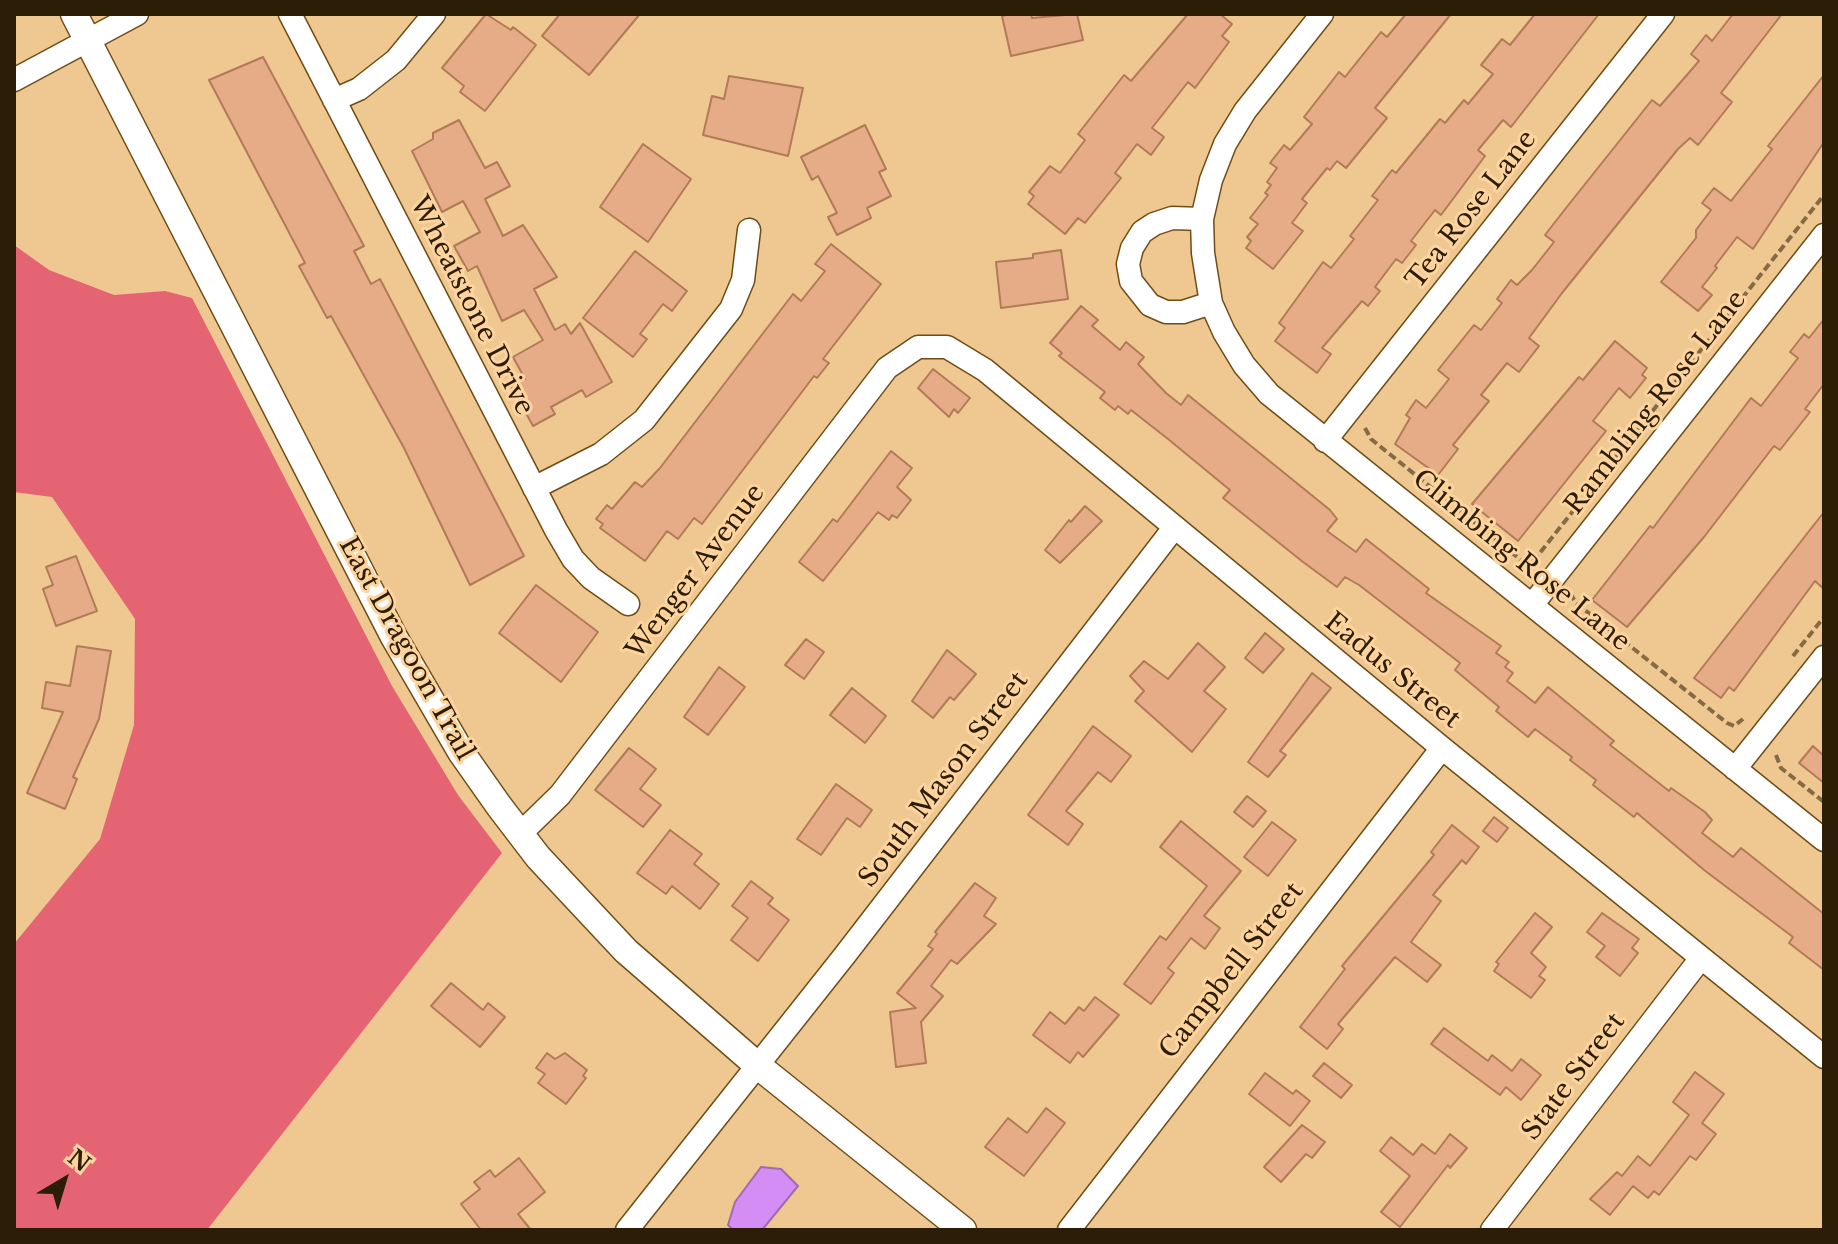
<!DOCTYPE html>
<style>
body{margin:0}
#map{position:relative;width:1838px;height:1244px;overflow:hidden;background:#efc791;font-family:"Libre Baskerville",serif}
canvas{display:block}
.frame{position:absolute;inset:0;border:16px solid #2c1d07;pointer-events:none}
.north{position:absolute;left:24px;top:1140px;width:80px;height:80px;-webkit-text-stroke:6px #fdd49e;paint-order:stroke;rotate:38deg;font-size:22px;font-weight:700;line-height:32px;text-align:center;color:#2c1d07}
.north::after{content:'';display:block;margin:auto;width:28px;height:36px;background:#2c1d07;clip-path:polygon(50% 0,100% 100%,50% 72%,0 100%)}
</style>
<div id="map">
<canvas width="1838" height="1244"></canvas>
<div class="frame"></div>
<div class="north">N</div>
</div>
<script>
const ctx = document.querySelector('canvas').getContext('2d');
ctx.lineJoin = 'round';
function paint(path, color) { ctx.fillStyle = color; ctx.fill(path, 'evenodd'); }
const toPath = rows => new Path2D(rows.map(r => 'M' + r).join(''));
function strokePath(path, color, width, dash) { ctx.strokeStyle = color; ctx.lineWidth = width; ctx.lineCap = dash ? 'butt' : 'round'; ctx.setLineDash(dash || []); ctx.stroke(path); }
function drawText(font, color, halo, rows, align = 'center') {
  ctx.font = font + ' "Libre Baskerville",serif'; ctx.lineWidth = 6; ctx.setLineDash([]); ctx.textBaseline = 'middle'; ctx.strokeStyle = halo; ctx.fillStyle = color; for (const [text, x, y, turn = 0] of rows) {
    ctx.save(); ctx.translate(x, y); ctx.rotate((+turn || 0) * Math.PI / 180); ctx.textAlign = isNaN(turn) ? turn : align; if (halo) ctx.strokeText(text, 0, 0); ctx.fillText(text, 0, 0); ctx.restore();
  }
}
const forest = toPath([
 [14,245,49,270,114,295,165,291,192,298,392,686,458,795,502,853,207,1230,14,1230,14,944,100,839,134,725,135,619,52,497,14,492]
]);
const water = toPath([
 [761,1167,781,1169,798,1186,762,1230,733,1230,728,1225,735,1202,761,1167]
]);
const building = toPath([
 [486,14,511,30,513,27,536,45,485,111,460,92,464,86,442,68,486,14],
 [560,14,640,14,589,75,542,36,560,14],
 [1012,14,1031,14,1032,18,1077,14,1083,40,1011,56,1002,16,1012,14],
 [1188,14,1220,14,1232,24,1222,36,1229,42,1195,88,1188,82,1152,128,1164,137,1151,155,1137,144,1115,173,1121,178,1085,223,1078,218,1065,234,1028,204,1034,196,1029,192,1050,166,1060,173,1085,140,1078,134,1124,75,1131,81,1188,14],
 [1406,14,1451,14,1375,108,1387,118,1346,168,1337,161,1330,170,1327,168,1302,199,1307,203,1292,223,1303,231,1273,269,1246,248,1251,241,1247,237,1258,224,1250,218,1268,195,1265,193,1271,185,1267,182,1277,168,1270,163,1284,145,1290,150,1312,124,1304,117,1339,72,1345,77,1381,32,1387,37,1406,14],
 [1535,14,1599,14,1511,127,1503,120,1478,150,1485,156,1441,215,1435,210,1411,241,1416,245,1402,263,1396,259,1375,287,1380,291,1368,306,1362,301,1322,348,1331,354,1317,373,1275,341,1285,328,1279,323,1323,262,1331,268,1354,239,1350,236,1378,200,1372,196,1392,170,1396,173,1440,119,1445,123,1464,100,1468,104,1493,74,1481,65,1502,39,1510,45,1535,14],
 [1733,14,1782,14,1721,93,1732,102,1698,145,1690,138,1678,149,1562,293,1529,338,1539,346,1519,372,1507,363,1481,395,1489,401,1453,445,1458,449,1438,475,1395,444,1410,418,1406,415,1416,400,1426,408,1449,379,1438,370,1474,325,1481,330,1502,303,1497,299,1511,280,1517,285,1532,270,1554,242,1545,235,1566,208,1652,100,1660,106,1699,61,1691,54,1706,35,1712,41,1733,14],
 [263,57,364,246,354,251,371,284,380,279,524,556,470,585,404,448,331,316,327,318,299,266,305,263,209,80,263,57],
 [1824,75,1824,142,1753,249,1737,237,1715,266,1717,268,1702,287,1712,295,1698,311,1661,282,1696,238,1696,230,1711,210,1702,203,1714,188,1731,201,1772,149,1768,146,1824,75],
 [729,76,803,88,788,156,703,135,712,96,724,99,729,76],
 [459,120,485,168,497,162,510,186,485,199,503,236,523,225,557,277,534,289,555,330,565,324,571,334,580,323,612,382,586,397,582,390,551,407,555,414,533,426,511,386,525,379,513,357,543,340,524,310,502,321,477,266,468,271,454,246,480,232,463,201,442,212,412,151,433,139,433,133,459,120],
 [865,125,886,169,879,172,891,196,867,208,871,218,837,235,828,217,837,213,818,176,812,180,801,157,865,125],
 [643,144,691,179,648,242,600,207,643,144],
 [831,244,881,284,823,359,829,363,817,378,814,376,702,524,694,518,678,539,667,531,645,561,600,528,603,524,596,519,607,505,612,509,635,482,642,487,660,468,793,294,801,301,825,271,815,264,831,244],
 [1061,250,1068,299,1001,308,996,262,1033,258,1033,254,1061,250],
 [635,251,687,291,672,311,663,304,640,334,647,339,633,357,583,318,635,251],
 [1081,306,1098,320,1092,326,1120,350,1126,342,1144,357,1138,364,1166,393,1181,405,1188,395,1330,510,1337,519,1327,531,1356,552,1366,539,1429,589,1426,593,1501,646,1496,653,1509,662,1505,667,1513,673,1507,681,1535,703,1548,687,1614,741,1610,745,1669,791,1671,788,1705,812,1712,820,1702,833,1733,857,1741,848,1824,914,1824,970,1789,943,1793,937,1704,870,1637,813,1634,817,1593,785,1596,780,1570,760,1572,757,1535,729,1528,737,1496,711,1499,707,1455,670,1460,663,1359,585,1345,577,1337,587,1303,562,1223,498,1230,490,1168,439,1131,410,1128,414,1118,406,1115,410,1100,398,1105,392,1059,356,1062,353,1050,343,1081,306],
 [1824,319,1824,384,1805,409,1810,412,1780,450,1774,446,1704,537,1627,627,1592,600,1650,526,1653,528,1751,398,1761,406,1798,358,1790,352,1804,334,1809,338,1824,319],
 [1615,341,1647,368,1642,375,1646,378,1630,398,1619,388,1593,421,1606,431,1518,541,1472,504,1579,377,1583,380,1615,341],
 [933,369,970,398,958,413,954,409,949,417,918,388,933,369],
 [891,451,912,468,897,487,911,500,897,518,892,515,889,520,878,512,823,581,799,562,833,519,837,522,891,451],
 [1085,506,1102,521,1060,563,1045,550,1069,520,1071,522,1085,506],
 [1824,512,1824,589,1815,581,1734,691,1729,687,1721,698,1694,678,1824,512],
 [76,556,97,611,56,626,43,589,53,585,46,567,76,556],
 [536,585,598,632,561,682,499,633,536,585],
 [1265,633,1284,649,1263,673,1245,658,1265,633],
 [806,639,824,652,804,679,785,665,806,639],
 [1198,643,1225,667,1204,691,1226,709,1192,752,1135,701,1144,691,1130,676,1144,661,1168,679,1198,643],
 [77,646,111,651,99,719,73,777,77,779,65,809,27,793,63,712,42,708,46,682,70,686,77,646],
 [947,650,976,674,954,700,950,697,933,718,912,701,947,650],
 [719,667,745,687,708,735,684,717,719,667],
 [1312,673,1331,688,1280,751,1286,755,1268,777,1248,762,1312,673],
 [852,688,886,716,865,743,830,715,852,688],
 [1093,726,1131,756,1111,782,1098,772,1066,811,1083,824,1068,845,1028,815,1093,726],
 [1813,746,1824,756,1824,783,1799,763,1813,746],
 [629,748,656,769,640,789,661,805,643,827,595,790,629,748],
 [836,784,872,810,860,827,847,818,821,855,797,839,836,784],
 [1247,796,1266,811,1253,827,1234,812,1247,796],
 [1494,817,1508,828,1497,842,1483,831,1494,817],
 [1181,821,1241,871,1204,916,1220,928,1205,949,1191,938,1168,968,1174,973,1151,1004,1124,984,1160,936,1166,940,1207,886,1160,847,1181,821],
 [1272,822,1296,840,1268,876,1244,857,1272,822],
 [1452,825,1479,847,1466,864,1462,860,1433,895,1441,901,1411,942,1441,965,1427,982,1395,957,1338,1024,1343,1029,1327,1049,1300,1027,1345,969,1342,966,1434,855,1431,852,1452,825],
 [670,830,702,854,694,864,719,884,700,909,672,886,666,894,637,873,670,830],
 [751,881,773,898,768,904,789,920,758,961,731,940,748,918,732,906,751,881],
 [975,883,996,898,984,916,996,924,957,964,951,960,931,986,943,996,921,1022,926,1063,896,1067,890,1012,916,1008,897,993,933,949,928,946,937,934,935,932,975,883],
 [1535,913,1552,927,1531,953,1546,967,1539,976,1545,980,1531,998,1494,971,1499,964,1496,962,1535,913],
 [1602,913,1639,939,1632,948,1638,953,1620,976,1596,957,1605,946,1587,932,1602,913],
 [451,983,483,1010,488,1003,505,1017,480,1047,431,1006,451,983],
 [1095,997,1119,1015,1083,1057,1078,1052,1070,1063,1033,1035,1050,1012,1065,1024,1079,1007,1084,1011,1095,997],
 [1444,1028,1488,1061,1492,1055,1512,1071,1521,1059,1541,1075,1521,1100,1506,1087,1500,1095,1431,1044,1444,1028],
 [547,1053,555,1059,565,1053,587,1070,583,1076,586,1078,566,1104,538,1083,545,1074,536,1068,547,1053],
 [1324,1063,1352,1085,1341,1098,1313,1076,1324,1063],
 [1695,1072,1724,1094,1702,1123,1716,1134,1696,1160,1690,1156,1659,1195,1654,1191,1648,1198,1633,1186,1610,1215,1590,1199,1617,1172,1622,1176,1638,1156,1650,1166,1689,1115,1673,1102,1695,1072],
 [1265,1073,1293,1094,1296,1090,1310,1101,1290,1126,1249,1094,1265,1073],
 [1046,1108,1065,1123,1024,1176,985,1147,1008,1118,1027,1133,1046,1108],
 [1302,1125,1325,1142,1312,1158,1306,1154,1281,1182,1264,1167,1302,1125],
 [1450,1134,1467,1148,1450,1168,1448,1165,1400,1227,1381,1212,1410,1176,1380,1151,1391,1137,1413,1155,1422,1144,1435,1154,1450,1134],
 [519,1158,545,1192,518,1214,531,1230,481,1230,461,1204,480,1189,474,1182,490,1170,495,1177,519,1158]
]);
const path = toPath([
 [1365,428,1371,439,1521,560,1535,559,1824,195],
 [1570,593,1576,603,1727,723,1734,726,1743,719],
 [1793,656,1824,617],
 [1776,755,1781,768,1824,802]
]);
const minor = toPath([
 [290,14,556,530,573,559,591,578,628,604],
 [1322,14,1245,111,1225,144,1211,180,1202,219,1203,253,1211,303,1224,332,1244,365,1269,394,1824,840],
 [14,80,137,14],
 [334,100,359,89,396,60,434,14],
 [1202,219,1172,218,1154,224,1142,232,1132,248,1128,264,1131,281,1150,305,1166,312,1183,312,1211,303],
 [1325,441,1663,14],
 [534,488,601,454,644,420,731,309,743,280,749,230],
 [1532,605,1824,235],
 [1735,769,1824,657],
 [520,834,560,795,887,368,918,347,947,347,985,370,1442,748,1824,1057],
 [627,1230,845,955,1174,528],
 [1069,1230,1442,748],
 [1492,1230,1701,958]
]);
const tertiary = toPath([
 [74,14,394,637,461,752,499,806,538,857,626,951,757,1065,963,1230]
]);
const streetNames = [
 ["Tea Rose Lane",1472,210,-52],
 ["Wheatstone Drive",471,306,63],
 ["Rambling Rose Lane",1656,403,-52],
 ["Climbing Rose Lane",1521,561,39],
 ["Wenger Avenue",696,572,-53],
 ["East Dragoon Trail",406,649,61],
 ["Eadus Street",1392,671,39],
 ["South Mason Street",944,780,-53],
 ["Campbell Street",1232,971,-52],
 ["State Street",1574,1077,-53]
];
paint(forest, '#e46474');
paint(water, '#d38df4');
strokePath(water, '#a16bad', 2);
paint(building, '#e5ac87');
strokePath(building, '#b17b57', 2);
strokePath(minor, '#704d16', 25);
strokePath(tertiary, '#704d16', 29);
strokePath(path, '#856a46', 4, [8, 4]);
strokePath(minor, '#fff', 22);
strokePath(tertiary, '#fff', 26);
drawText('26px', '#2c1d07', '#fdd49e', streetNames);
</script>
